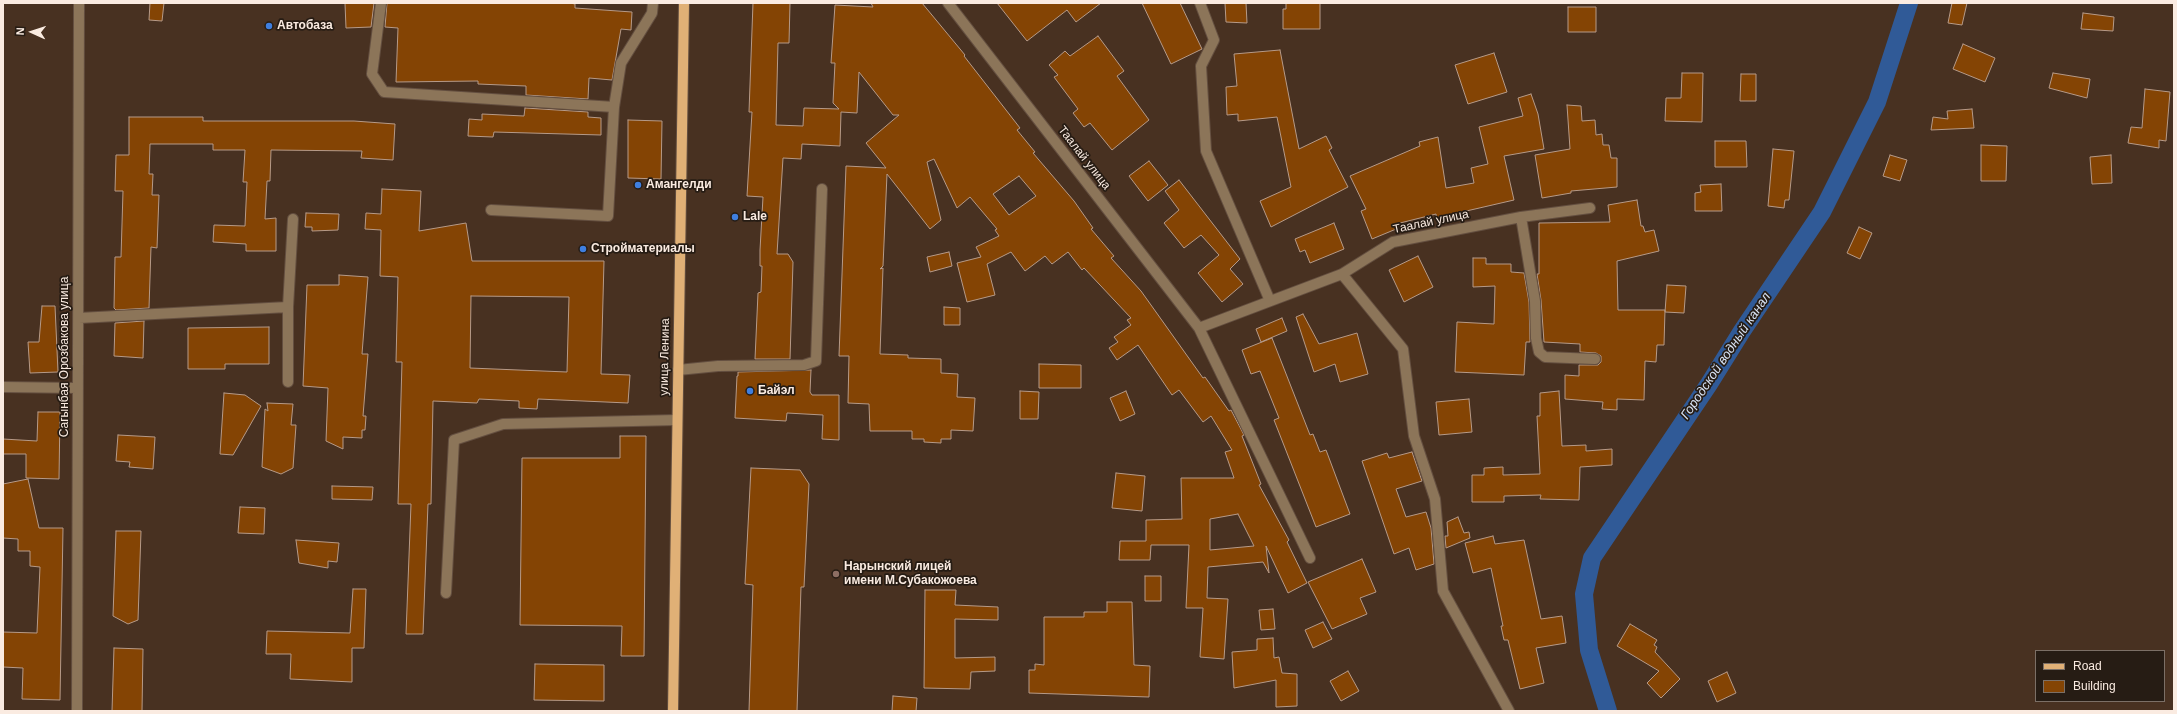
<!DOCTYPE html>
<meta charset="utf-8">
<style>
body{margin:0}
#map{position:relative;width:2177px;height:714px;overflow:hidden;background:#483121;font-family:Helvetica,sans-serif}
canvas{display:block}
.frame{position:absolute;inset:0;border:4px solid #faebe1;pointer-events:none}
.legend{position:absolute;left:2035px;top:650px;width:130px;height:52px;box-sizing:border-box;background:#261c14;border:1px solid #7b6f66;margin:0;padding:5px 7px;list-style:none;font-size:12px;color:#faebe1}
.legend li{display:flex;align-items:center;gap:8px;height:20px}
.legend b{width:20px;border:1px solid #7b6f66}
.north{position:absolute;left:12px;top:12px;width:40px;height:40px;-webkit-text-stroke:3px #261c14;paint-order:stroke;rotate:273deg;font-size:11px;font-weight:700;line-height:16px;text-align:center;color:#faebe1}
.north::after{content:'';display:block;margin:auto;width:14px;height:18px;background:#faebe1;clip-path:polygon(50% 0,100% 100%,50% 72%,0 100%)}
</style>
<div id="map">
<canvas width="2177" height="714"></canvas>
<div class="frame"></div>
<ul class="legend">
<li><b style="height:5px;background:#e0b076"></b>Road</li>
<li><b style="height:11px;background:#844404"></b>Building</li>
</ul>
<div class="north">N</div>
</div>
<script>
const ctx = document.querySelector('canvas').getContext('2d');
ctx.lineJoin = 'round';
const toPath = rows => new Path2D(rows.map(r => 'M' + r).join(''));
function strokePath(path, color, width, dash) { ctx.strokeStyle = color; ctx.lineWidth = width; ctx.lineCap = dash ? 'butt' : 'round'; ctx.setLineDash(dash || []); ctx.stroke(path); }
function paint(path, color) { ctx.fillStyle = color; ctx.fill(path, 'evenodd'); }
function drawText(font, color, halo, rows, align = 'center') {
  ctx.font = font + ' Helvetica,sans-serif'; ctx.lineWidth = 3.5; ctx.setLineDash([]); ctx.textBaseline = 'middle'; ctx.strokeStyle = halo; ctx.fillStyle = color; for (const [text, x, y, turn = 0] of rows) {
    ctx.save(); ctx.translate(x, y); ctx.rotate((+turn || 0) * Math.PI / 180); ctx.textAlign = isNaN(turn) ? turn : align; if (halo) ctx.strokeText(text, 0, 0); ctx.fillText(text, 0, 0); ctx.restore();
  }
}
const canal = toPath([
 [1608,711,1589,650,1584,594,1592,558,1709,384,1742,331,1822,212,1877,102,1909,3]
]);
const building = toPath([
 [150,3,164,3,162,21,149,20,150,3],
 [345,3,374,3,371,27,346,28,345,3],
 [387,3,570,3,575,4,575,8,632,12,631,30,621,29,612,80,589,78,588,99,526,95,526,86,478,84,478,81,396,82,398,28,385,27,387,3],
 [753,3,790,3,789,43,778,43,776,125,803,126,804,108,839,109,833,103,835,63,831,63,835,5,873,7,871,3,922,3,965,55,964,56,1020,128,1017,130,1035,152,1033,153,1074,201,1093,228,1091,229,1114,256,1111,258,1141,291,1203,378,1205,377,1229,411,1231,410,1244,435,1242,436,1261,484,1259,485,1289,540,1287,542,1307,583,1288,593,1266,546,1269,573,1263,562,1208,567,1207,598,1228,599,1224,659,1200,657,1203,608,1186,608,1189,545,1151,545,1150,560,1119,560,1120,541,1146,541,1146,520,1182,519,1181,478,1234,478,1225,452,1232,450,1211,416,1203,422,1179,390,1172,395,1138,345,1117,360,1109,348,1118,342,1114,337,1131,325,1127,320,1131,318,1084,268,1082,270,1068,252,1052,264,1045,256,1025,271,1011,252,987,264,995,295,967,302,957,263,981,257,976,247,999,236,995,230,997,229,970,197,957,208,934,159,927,162,941,220,930,229,887,174,883,266,880,269,883,268,880,354,908,355,908,358,941,359,941,373,958,374,957,397,975,398,973,431,951,430,951,439,941,439,941,443,924,442,924,439,912,439,912,431,870,431,869,404,848,403,849,356,839,356,846,166,886,168,866,143,899,115,893,115,859,72,857,113,841,112,840,146,802,144,801,159,783,158,777,254,788,254,793,262,790,359,755,359,758,293,761,292,762,266,760,266,760,250,763,197,747,196,752,112,749,112,753,3],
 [1019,176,1036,196,1009,215,993,194,1019,176],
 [1238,514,1254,546,1210,550,1210,519,1238,514],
 [997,3,1101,3,1076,22,1067,10,1027,41,997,3],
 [1142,3,1180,3,1202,49,1171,64,1142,3],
 [1225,3,1246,3,1247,23,1226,22,1225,3],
 [1286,3,1320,3,1320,29,1283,29,1283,9,1286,9,1286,3],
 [1952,3,1967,3,1962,25,1948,23,1952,3],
 [1568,7,1596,7,1596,32,1568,32,1568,7],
 [2083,13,2114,17,2113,31,2081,29,2083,13],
 [1098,36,1124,71,1117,76,1149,120,1112,150,1090,123,1084,127,1073,113,1078,109,1054,77,1058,75,1049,65,1065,51,1070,56,1098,36],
 [1963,44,1995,58,1985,82,1953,69,1963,44],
 [1280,50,1299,149,1326,136,1332,148,1329,150,1348,187,1271,227,1260,201,1291,187,1277,117,1238,121,1238,114,1227,115,1226,87,1237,86,1234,54,1280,50],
 [1494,53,1507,92,1468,104,1455,65,1494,53],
 [1682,73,1703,73,1702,122,1665,121,1666,98,1681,98,1682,73],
 [2053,73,2090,79,2087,98,2049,88,2053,73],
 [1741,74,1756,74,1756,101,1740,101,1741,74],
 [2145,89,2170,92,2166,141,2159,140,2159,148,2128,143,2131,127,2142,128,2145,89],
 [1531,94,1538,114,1544,149,1504,156,1514,200,1462,212,1463,217,1437,221,1436,214,1400,223,1401,227,1372,239,1361,211,1366,209,1350,176,1420,146,1419,142,1438,137,1446,188,1474,183,1471,168,1488,164,1479,127,1523,116,1518,98,1531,94],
 [1567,105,1581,106,1582,121,1595,120,1596,135,1602,134,1603,145,1609,145,1611,158,1617,158,1617,187,1571,191,1571,193,1542,198,1535,155,1570,149,1567,105],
 [525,108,588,112,588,117,601,118,601,135,494,132,493,137,468,136,469,119,482,120,482,114,524,116,525,108],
 [1972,109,1974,128,1931,130,1933,117,1948,119,1947,111,1972,109],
 [129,117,203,117,203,121,354,121,395,124,393,160,361,158,362,151,271,150,270,181,267,181,265,219,276,218,276,251,246,251,246,244,213,242,214,225,245,226,247,182,243,182,245,150,213,150,213,144,150,144,149,174,153,174,152,195,159,195,157,248,151,247,149,308,116,310,114,308,115,257,121,257,123,191,115,191,116,155,129,155,129,117],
 [628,120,662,121,661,179,628,178,628,120],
 [1715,141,1746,141,1747,167,1715,167,1715,141],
 [1981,145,2007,146,2006,181,1981,181,1981,145],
 [1773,149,1794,151,1789,200,1785,200,1784,208,1768,206,1773,149],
 [1890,155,1907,160,1900,181,1883,176,1890,155],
 [2111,155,2112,183,2092,184,2090,157,2111,155],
 [1149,161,1168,185,1148,201,1129,176,1149,161],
 [1179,180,1240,259,1230,269,1243,284,1222,302,1198,273,1219,255,1201,235,1184,248,1164,223,1179,210,1165,191,1179,180],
 [1721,184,1722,211,1695,211,1695,193,1701,192,1700,185,1721,184],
 [382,189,421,191,419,231,466,223,472,261,604,261,601,374,630,375,628,403,538,399,537,409,519,408,519,401,479,399,477,403,433,401,431,504,428,504,423,634,406,634,411,504,398,504,402,362,396,362,398,277,380,276,381,230,365,229,366,213,381,214,382,189],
 [471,296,569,297,567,372,470,368,471,296],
 [1637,200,1641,226,1643,226,1645,232,1654,230,1659,251,1617,261,1618,310,1665,310,1664,345,1657,345,1656,362,1645,361,1644,400,1617,399,1617,410,1602,409,1603,402,1565,399,1565,375,1579,376,1579,365,1598,365,1601,362,1601,356,1596,353,1580,352,1580,344,1544,342,1541,300,1537,274,1539,274,1539,223,1610,222,1608,205,1637,200],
 [306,213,339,214,338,230,312,231,312,227,305,227,306,213],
 [1334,223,1344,249,1310,263,1305,250,1300,252,1295,239,1334,223],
 [1859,227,1872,233,1860,259,1847,253,1859,227],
 [949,252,952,266,930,272,927,257,949,252],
 [1418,256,1433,287,1404,302,1389,270,1418,256],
 [1473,258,1486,258,1486,264,1511,264,1511,272,1524,273,1529,302,1530,342,1526,342,1524,375,1455,372,1457,322,1494,324,1495,286,1473,287,1473,258],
 [339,275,368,277,362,354,368,354,363,416,366,416,365,430,362,430,362,438,343,437,343,449,326,441,328,388,303,386,307,285,339,285,339,275],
 [1667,285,1686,286,1684,313,1665,312,1667,285],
 [42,306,55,306,58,372,30,373,28,342,39,342,42,306],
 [944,307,960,308,960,325,944,325,944,307],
 [1303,314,1319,344,1357,333,1368,374,1340,382,1335,364,1314,372,1296,317,1303,314],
 [1282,318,1287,331,1261,342,1256,329,1282,318],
 [144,321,143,358,114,356,115,323,144,321],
 [269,327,269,364,225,364,225,369,188,369,188,328,269,327],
 [1272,338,1310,435,1313,434,1320,452,1326,450,1350,514,1316,527,1274,420,1279,418,1260,371,1251,374,1242,350,1272,338],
 [1039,364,1081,365,1081,388,1039,388,1039,364],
 [811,370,810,392,812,395,839,395,839,440,822,439,823,415,787,413,786,421,735,418,737,376,738,376,738,372,811,370],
 [1020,391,1039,392,1038,419,1020,419,1020,391],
 [1126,391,1135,414,1120,421,1110,398,1126,391],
 [1559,391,1562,446,1586,445,1586,451,1612,449,1612,465,1580,467,1579,500,1540,499,1541,495,1504,496,1504,502,1472,502,1472,475,1484,475,1484,468,1503,467,1503,475,1540,474,1537,416,1540,416,1540,393,1559,391],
 [224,393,245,395,261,406,233,455,220,454,224,393],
 [1469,399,1472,432,1439,435,1436,402,1469,399],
 [267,403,293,404,291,425,296,425,293,468,281,474,262,467,265,409,268,411,267,403],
 [38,412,60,412,59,479,26,478,26,454,3,454,3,439,37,441,38,412],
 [118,435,155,437,153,469,129,467,130,462,116,461,118,435],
 [620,436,646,436,644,656,621,656,622,626,520,625,522,458,620,458,620,436],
 [1412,452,1422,481,1396,489,1406,517,1426,512,1431,528,1434,564,1416,570,1409,548,1394,554,1362,461,1387,453,1389,458,1412,452],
 [751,468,800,470,809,484,804,587,801,587,797,711,749,711,753,585,745,584,751,468],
 [1116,473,1145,476,1142,511,1112,508,1116,473],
 [28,479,39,528,63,528,60,700,22,699,23,668,3,667,3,632,37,633,40,567,30,566,30,551,18,551,18,539,3,538,3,484,28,479],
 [332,486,373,487,372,500,332,499,332,486],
 [240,507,265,508,264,534,238,533,240,507],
 [1458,517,1464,533,1469,532,1470,538,1446,548,1445,536,1448,536,1447,522,1458,517],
 [116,531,141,531,138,620,128,624,113,616,116,531],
 [1493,536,1495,544,1524,540,1541,619,1562,616,1566,643,1536,648,1544,683,1520,689,1508,640,1504,640,1501,626,1503,626,1491,568,1473,573,1465,543,1493,536],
 [296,540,339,543,337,562,328,561,328,568,299,563,296,540],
 [1362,559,1376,592,1360,598,1367,614,1332,629,1308,582,1362,559],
 [1145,576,1161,576,1161,601,1145,601,1145,576],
 [353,589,366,589,364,648,352,648,352,682,290,679,291,654,266,654,267,631,350,633,353,589],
 [925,590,956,590,955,605,998,607,998,620,955,619,955,658,995,657,995,671,971,672,970,689,924,688,925,590],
 [1107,602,1132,602,1134,665,1150,666,1149,697,1029,693,1029,670,1035,670,1035,664,1044,665,1044,617,1084,617,1084,612,1107,612,1107,602],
 [1273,609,1275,629,1261,630,1259,610,1273,609],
 [1323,622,1332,639,1313,648,1305,630,1323,622],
 [1630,624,1657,640,1654,645,1657,647,1655,652,1680,679,1661,698,1647,683,1659,671,1617,646,1630,624],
 [1273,638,1274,658,1279,657,1282,673,1297,674,1297,706,1276,707,1276,680,1234,688,1232,652,1257,650,1257,639,1273,638],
 [114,648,143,649,142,711,112,711,114,648],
 [535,664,604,665,604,701,534,700,535,664],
 [1348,671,1359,691,1341,701,1330,681,1348,671],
 [1727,672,1736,693,1717,702,1708,681,1727,672],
 [893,696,917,698,916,711,892,711,893,696]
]);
const minor = toPath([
 [381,3,372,74,384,92,614,107,621,63,652,13,653,3],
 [948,3,1199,328,1310,558],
 [1200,3,1214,40,1201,66,1206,151,1270,301],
 [491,210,608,216,614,107],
 [1521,217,1535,301,1536,338,1539,352,1545,357,1595,359],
 [1342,274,1403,349,1414,436,1435,499,1443,591,1509,711],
 [288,307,288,382],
 [79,318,288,307,293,219],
 [1199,328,1342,274,1393,242,1521,217,1590,208],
 [678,370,718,366,804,365,816,361,822,189],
 [3,387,78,388],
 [446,593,454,440,503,424,677,420],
 [77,711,79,3]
]);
const major = toPath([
 [673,711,684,3]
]);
const markers = [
 [269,26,4,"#3f7fe0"],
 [638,185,4,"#3f7fe0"],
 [735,217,4,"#3f7fe0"],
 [583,249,4,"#3f7fe0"],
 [750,391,4,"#3f7fe0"],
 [836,574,4,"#8d6e63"]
];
const poiNames = [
 ["Автобаза",277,26],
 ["Амангелди",646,185],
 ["Lale",743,217],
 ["Стройматериалы",591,249],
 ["Байэл",758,391],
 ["Нарынский лицей",844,567],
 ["имени М.Субакожоева",844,581]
];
const streetNames = [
 ["Таалай улица",1084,158,52],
 ["Таалай улица",1431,222,-12],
 ["Сагынбая Орозбакова улица",65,357,-90],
 ["улица Ленина",665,357,-89]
];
const waterNames = [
 ["Городской водный канал",1726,356,-56]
];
strokePath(canal, '#305a97', 18);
paint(building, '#844404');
strokePath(building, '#b69a88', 1);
strokePath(minor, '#644f40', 12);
strokePath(major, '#644f40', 12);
strokePath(minor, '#8c7559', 10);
strokePath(major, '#e0b076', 10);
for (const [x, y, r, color] of markers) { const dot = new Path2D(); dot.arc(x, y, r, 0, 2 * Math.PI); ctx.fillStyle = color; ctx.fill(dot); strokePath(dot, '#261c14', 1.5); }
drawText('bold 12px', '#faebe1', '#261c14', poiNames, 'left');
drawText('12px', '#faebe1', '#261c14', streetNames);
drawText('italic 13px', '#d8e4f6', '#261c14', waterNames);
</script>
